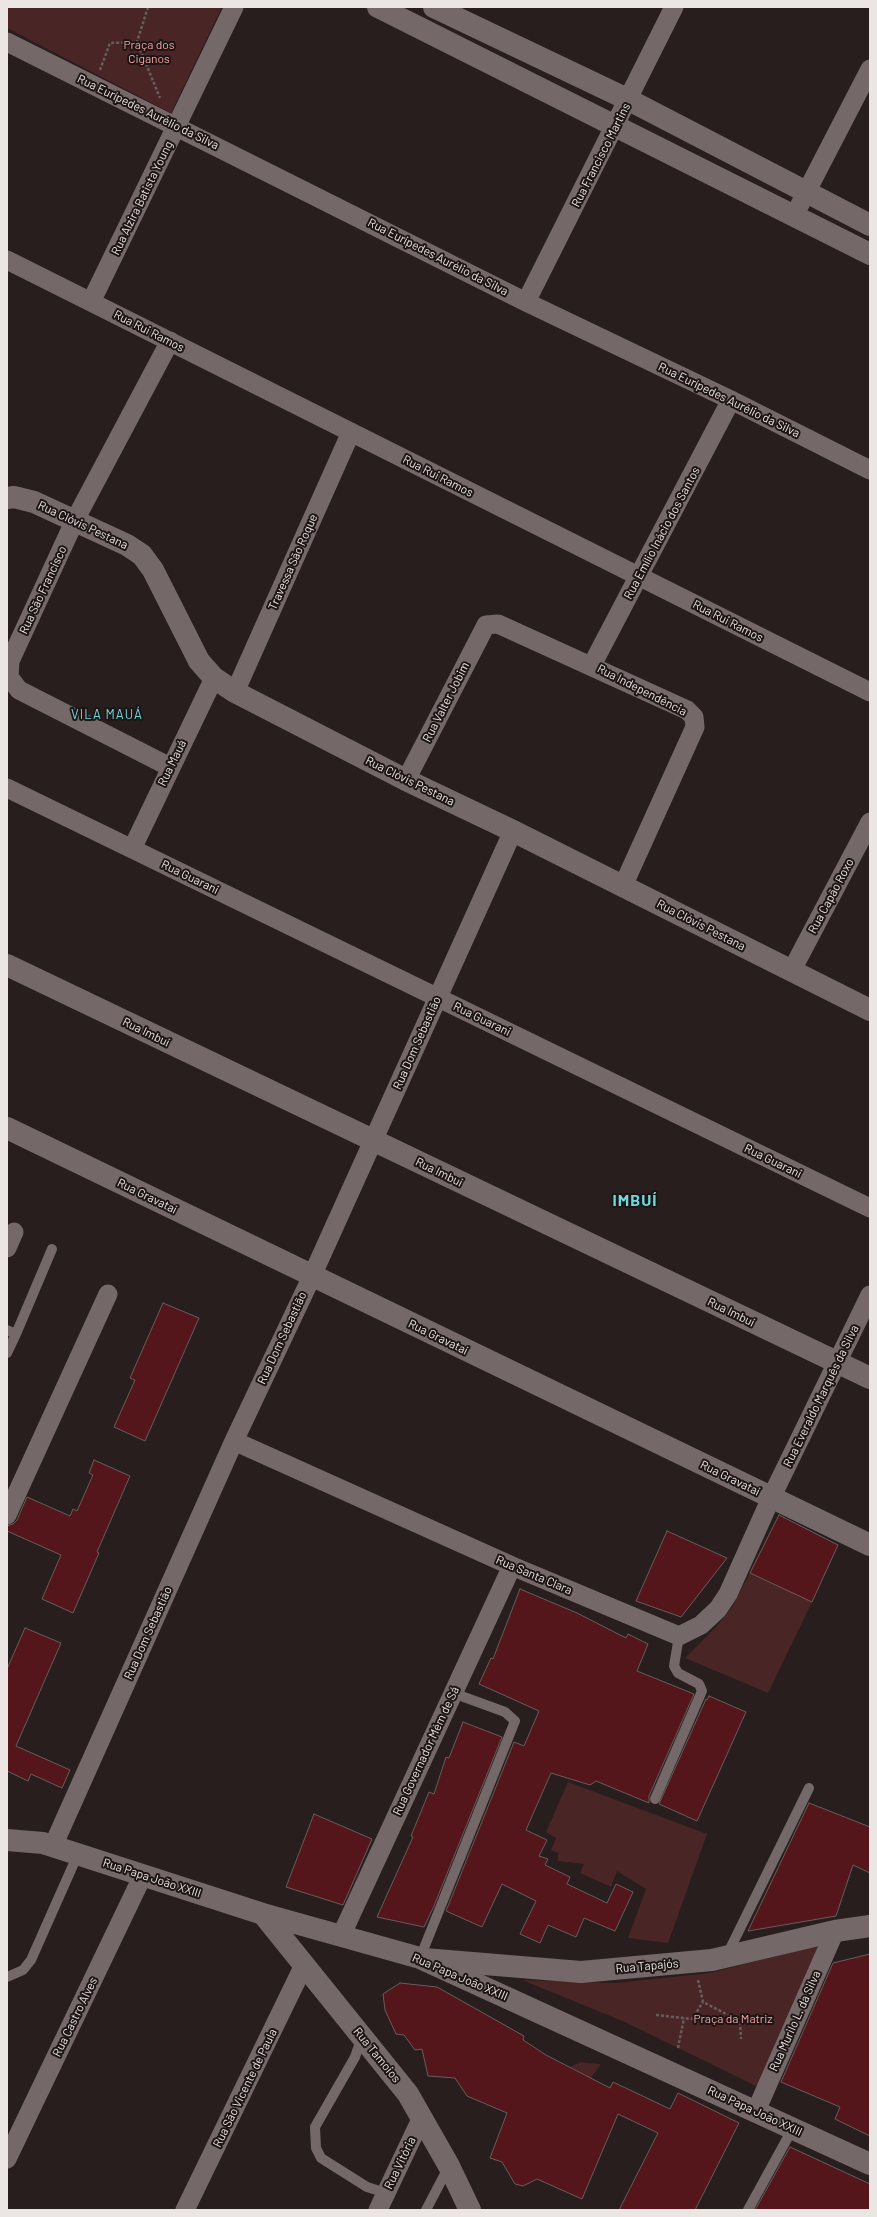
<!DOCTYPE html>
<html>
<head>
<meta charset="utf-8">
<style>
  body { margin:0 }
  #map { position:relative; width:877px; height:2217px; overflow:hidden; background:#271e1d; font-family:Barlow,sans-serif }
  canvas { display:block }
  .frame { position:absolute; inset:0; border:8px solid #ebe5e4; pointer-events:none }
</style>
</head>
<body>
<div id="map">
<canvas width="877" height="2217"></canvas>
<div class="frame"></div>
</div>
<script>
const ctx = document.querySelector('canvas').getContext('2d');
ctx.lineJoin = 'round';
function paint(path, color) {
  ctx.fillStyle = color;
  ctx.fill(path, 'evenodd');
}
function toPath(rows) {
  const path = new Path2D();
  for (const r of rows) {
    path.moveTo(r[0], r[1]);
    for (let i = 2; i < r.length; i += 2) path.lineTo(r[i], r[i + 1]);
  }
  return path;
}
function stroke(path, color, width, dash) {
  ctx.strokeStyle = color;
  ctx.lineWidth = width;
  ctx.lineCap = dash ? 'butt' : 'round';
  ctx.setLineDash(dash || []);
  ctx.stroke(path);
}
function label(font, color, halo, rows, align = 'center') {
  ctx.font = font + ' Barlow,sans-serif';
  ctx.lineWidth = 4;
  ctx.setLineDash([]);
  ctx.textBaseline = 'middle';
  ctx.strokeStyle = halo;
  ctx.fillStyle = color;
  for (const [text, x, y, turn = 0] of rows) {
    ctx.save();
    ctx.translate(x, y);
    ctx.rotate((+turn || 0) * Math.PI / 180);
    ctx.textAlign = isNaN(turn) ? turn : align;
    if (halo) ctx.strokeText(text, 0, 0);
    ctx.fillText(text, 0, 0);
    ctx.restore();
  }
}
const green = toPath([
  [7,7,222,7,171,113,7,28],
  [750,1573,812,1602,768,1693,685,1658,716,1627,732,1607],
  [568,1782,707,1834,668,1943,628,1938,646,1889,617,1871,611,1887,580,1873,584,1864,558,1861,558,1853,551,1850,556,1838,546,1832],
  [819,1945,758,2087,625,2022,522,1980,615,1983,710,1973],
  [581,2062,589,2063,601,2064,591,2078,570,2067]
]);
const building = toPath([
  [163,1303,199,1318,145,1441,114,1427,135,1380,130,1378,163,1303],
  [94,1460,130,1476,97,1552,99,1553,73,1613,42,1599,61,1555,7,1531,7,1526,13,1524,17,1520,27,1497,70,1516,73,1509,77,1511,93,1475,89,1473,94,1460],
  [779,1515,838,1545,812,1602,750,1573,779,1515],
  [667,1531,727,1558,681,1617,636,1601,667,1531],
  [520,1589,577,1613,626,1638,628,1634,648,1644,637,1671,694,1694,649,1796,649,1803,596,1781,590,1785,551,1773,526,1830,547,1840,539,1856,548,1859,545,1865,570,1877,567,1884,607,1903,616,1884,633,1892,615,1931,584,1918,576,1937,548,1925,540,1943,520,1934,536,1901,502,1884,482,1927,446,1911,514,1742,524,1746,539,1711,479,1684,491,1658,493,1659,520,1589],
  [25,1628,61,1643,16,1746,70,1770,62,1788,31,1774,28,1781,7,1771,7,1669,25,1628],
  [709,1696,746,1712,697,1821,659,1804,706,1699,707,1700,709,1696],
  [463,1722,502,1737,434,1906,424,1927,377,1917,413,1837,411,1836,429,1792,434,1794,446,1757,449,1758,463,1722],
  [809,1803,870,1827,870,1873,853,1865,836,1916,748,1931,809,1803],
  [314,1814,372,1839,343,1905,286,1887,314,1814],
  [870,1954,870,2136,835,2119,840,2107,781,2082,833,1963,870,1954],
  [400,1983,437,1987,524,2036,523,2040,546,2055,610,2088,613,2082,670,2109,678,2093,739,2123,695,2210,619,2210,658,2133,618,2114,582,2199,537,2179,523,2186,515,2184,502,2162,490,2158,507,2113,467,2096,455,2078,428,2076,422,2049,415,2050,404,2035,396,2034,385,2010,383,1994,400,1983],
  [790,2147,870,2184,870,2210,755,2210,790,2147]
]);
const path = toPath([
  [148,7,137,42,160,98],
  [100,70,110,43,137,42],
  [698,1980,703,2002,740,2021,741,2039],
  [656,2015,692,2019,703,2002],
  [678,2048,684,2018]
]);
const service = toPath([
  [7,1330,16,1334,7,1353],
  [16,1334,52,1249],
  [655,1799,702,1691,699,1684,678,1673,674,1666,679,1636],
  [727,1955,809,1788],
  [420,1958,515,1721,505,1712,453,1693],
  [7,1977,23,1970,31,1960,78,1854],
  [362,2037,355,2057,315,2127,316,2148,321,2158,367,2187,386,2193],
  [426,2210,448,2168],
  [748,2210,793,2128]
]);
const minor = toPath([
  [7,42,526,302,731,400,870,470],
  [794,216,870,69],
  [7,260,870,692],
  [91,302,234,7],
  [526,302,674,7],
  [170,341,75,520,10,661,9,677,19,690,170,767],
  [592,665,731,400],
  [235,692,351,432],
  [406,780,486,625,498,624,687,710,694,717,695,727,623,886],
  [7,788,870,1208],
  [132,849,214,678],
  [792,970,870,822],
  [7,1248,14,1232],
  [234,1441,512,1566,679,1636,701,1625,718,1609,728,1594,771,1498,870,1295],
  [7,1515,108,1294],
  [53,1846,234,1441,312,1276,513,831],
  [341,1936,512,1566],
  [756,2111,835,1931],
  [7,2159,143,1875],
  [185,2210,304,1965],
  [378,2210,422,2117]
]);
const tertiary = toPath([
  [7,498,14,497,34,502,127,545,142,555,153,570,199,661,214,678,235,692,406,780,513,831,870,1010],
  [7,965,870,1378],
  [7,1128,870,1545],
  [424,1959,581,1972,712,1960,835,1931,870,1926]
]);
const secondary = toPath([
  [378,7,870,254],
  [434,7,629,100,870,225],
  [7,1840,43,1843,263,1914,420,1958,870,2164],
  [263,1914,408,2094,449,2166,470,2210]
]);
const parkNames = [
  ["Praça dos",149,45],
  ["Ciganos",149,59],
  ["Praça da Matriz",733,2019]
];
const streetNames = [
  ["Rua Eurípedes Aurélio da Silva",148,112,26],
  ["Rua Francisco Martins",601,155,-63],
  ["Rua Alzira Batista Young",142,198,-64],
  ["Rua Eurípedes Aurélio da Silva",438,257,27],
  ["Rua Rui Ramos",149,331,27],
  ["Rua Eurípedes Aurélio da Silva",729,400,26],
  ["Rua Rui Ramos",438,476,27],
  ["Rua Clóvis Pestana",83,525,25],
  ["Rua Emílio Inácio dos Santos",662,533,-62],
  ["Travessa São Roque",293,562,-66],
  ["Rua São Francisco",43,590,-65],
  ["Rua Rui Ramos",728,621,27],
  ["Rua Independência",642,690,27],
  ["Rua Valter Jobim",446,702,-63],
  ["Rua Mauá",172,763,-64],
  ["Rua Clóvis Pestana",410,781,26],
  ["Rua Guarani",190,877,26],
  ["Rua Capão Roxo",831,896,-62],
  ["Rua Clóvis Pestana",701,925,27],
  ["Rua Guarani",482,1019,26],
  ["Rua Imbuí",146,1032,26],
  ["Rua Dom Sebastião",417,1043,-66],
  ["Rua Guarani",773,1161,26],
  ["Rua Imbuí",439,1172,26],
  ["Rua Gravataí",147,1196,26],
  ["Rua Imbuí",731,1312,26],
  ["Rua Gravataí",438,1337,26],
  ["Rua Dom Sebastião",282,1338,-65],
  ["Rua Everaldo Marquês da Silva",821,1396,-64],
  ["Rua Gravataí",730,1478,26],
  ["Rua Santa Clara",534,1575,23],
  ["Rua Dom Sebastião",148,1633,-66],
  ["Rua Governador Mém de Sá",426,1751,-65],
  ["Rua Papa João XXIII",152,1878,18],
  ["Rua Tapajós",647,1966,-5],
  ["Rua Papa João XXIII",460,1977,23],
  ["Rua Castro Alves",75,2017,-64],
  ["Rua Murilo L. da Silva",795,2021,-66],
  ["Rua Tamoios",377,2055,51],
  ["Rua São Vicente de Paula",245,2088,-64],
  ["Rua Papa João XXIII",755,2111,25],
  ["Rua Vitória",400,2163,-64]
];
const neighbourhoodNames = [
  ["VILA MAUÁ",107,715]
];
const districtNames = [
  ["IMBUÍ",635,1201]
];
paint(green, '#4a2526');
paint(building, '#54161b');
stroke(building, '#685d5d', 1);
stroke(path, '#665e5d', 2.5, [3, 2]);
stroke(service, '#746968', 10);
stroke(minor, '#746968', 19);
stroke(tertiary, '#746968', 22);
stroke(secondary, '#746968', 22);
label('12px', '#f7a5a4', '#1d1414', parkNames);
label('12px', '#ebe5e4', '#1d1414', streetNames);
ctx.letterSpacing = '1px';
label('13px', '#6edae0', '#1d1414', neighbourhoodNames);
ctx.letterSpacing = '0px';
ctx.letterSpacing = '1px';
label('bold 16px', '#6edae0', '#1d1414', districtNames);
ctx.letterSpacing = '0px';
</script>
</body>
</html>
